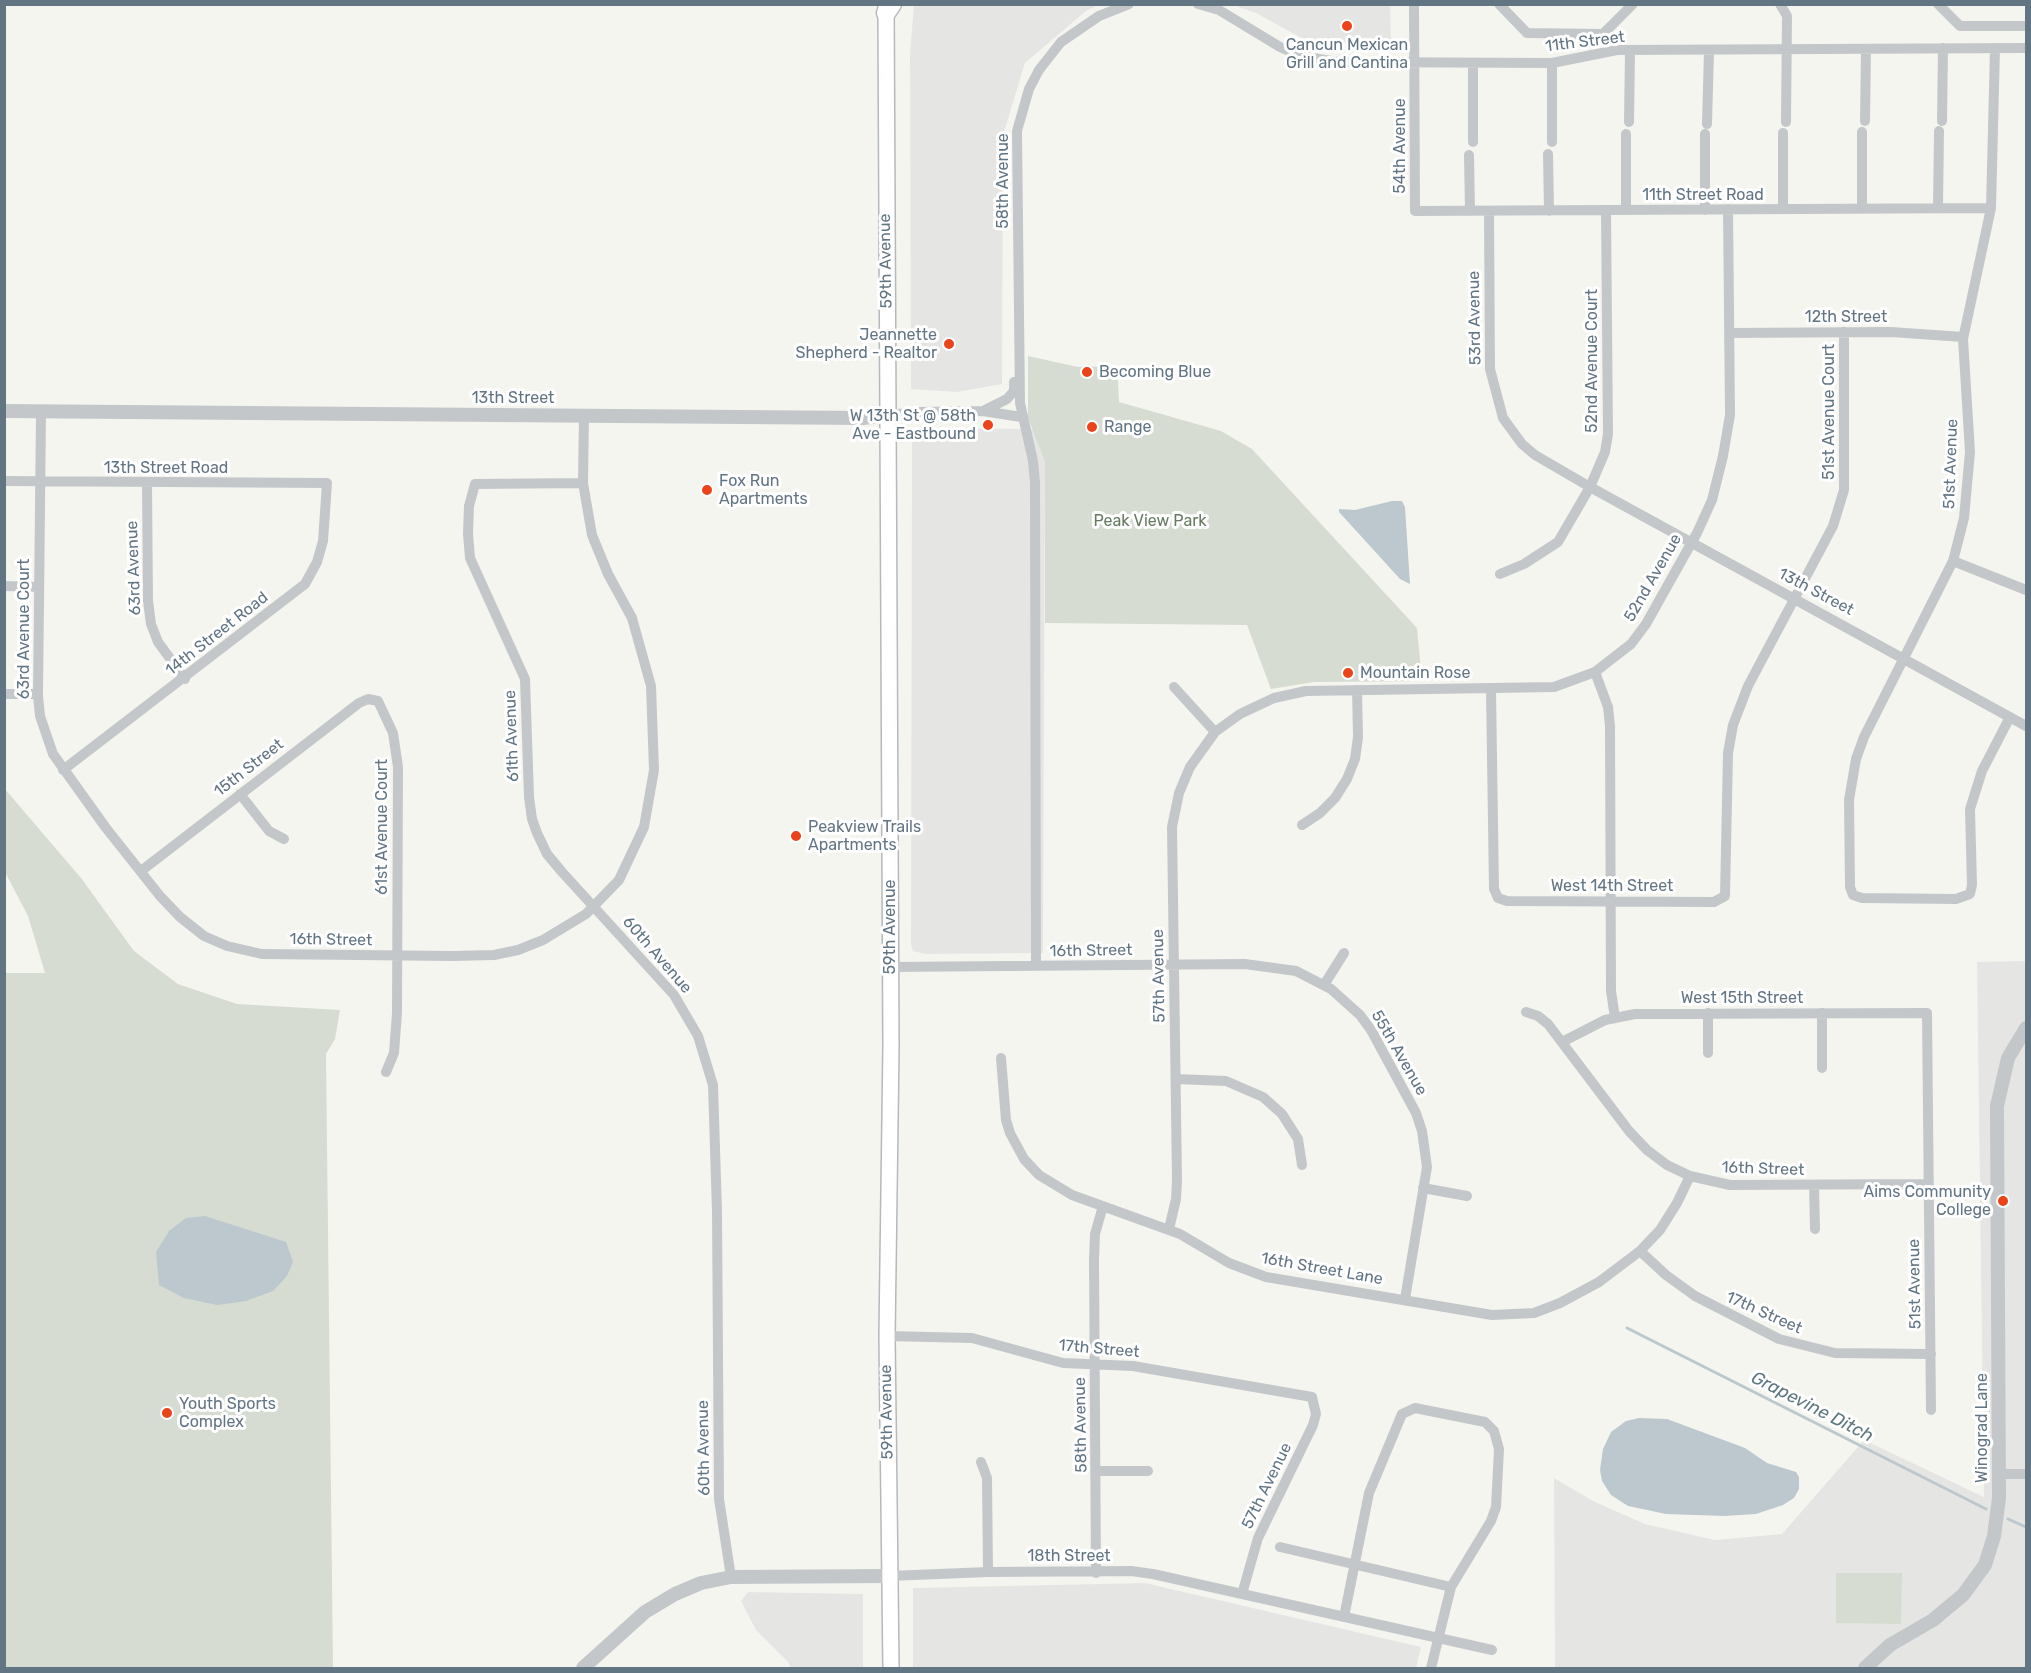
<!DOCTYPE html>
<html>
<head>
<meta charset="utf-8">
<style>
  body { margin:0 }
  #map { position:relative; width:2031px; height:1673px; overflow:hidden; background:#f5f5f0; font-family:Rubik,sans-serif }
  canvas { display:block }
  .frame { position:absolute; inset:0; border:6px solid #627583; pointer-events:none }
</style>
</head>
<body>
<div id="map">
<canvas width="2031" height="1673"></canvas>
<div class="frame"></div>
</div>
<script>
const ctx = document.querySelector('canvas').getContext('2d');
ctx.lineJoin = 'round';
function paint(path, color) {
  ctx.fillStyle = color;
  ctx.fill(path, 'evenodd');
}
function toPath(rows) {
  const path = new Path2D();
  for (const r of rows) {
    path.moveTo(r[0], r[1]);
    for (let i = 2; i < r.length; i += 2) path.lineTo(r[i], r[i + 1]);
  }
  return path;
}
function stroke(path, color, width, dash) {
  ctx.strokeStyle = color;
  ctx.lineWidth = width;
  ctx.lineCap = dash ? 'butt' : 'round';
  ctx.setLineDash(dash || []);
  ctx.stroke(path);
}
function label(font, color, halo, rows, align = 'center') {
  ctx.font = font + ' Rubik,sans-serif';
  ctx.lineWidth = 6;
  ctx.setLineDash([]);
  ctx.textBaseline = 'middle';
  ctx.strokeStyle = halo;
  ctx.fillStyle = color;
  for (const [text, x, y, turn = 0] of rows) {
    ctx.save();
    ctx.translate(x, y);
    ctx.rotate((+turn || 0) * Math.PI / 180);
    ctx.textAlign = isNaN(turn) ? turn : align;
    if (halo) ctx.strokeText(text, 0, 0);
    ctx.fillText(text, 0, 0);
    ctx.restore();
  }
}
const built = toPath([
  [914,4,1098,5,1086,11,1025,63,1003,135,1002,384,957,392,911,389,910,54],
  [1233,5,1390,5,1391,43,1325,51,1256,13],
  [918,428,1033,429,1045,462,1043,953,925,954,913,951,911,944,912,434],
  [2026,961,2026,1668,1555,1668,1554,1478,1593,1501,1645,1524,1715,1540,1782,1534,1864,1440,1984,1497,1977,962],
  [1145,1583,1421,1647,1416,1668,913,1668,913,1588],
  [748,1592,863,1594,863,1668,791,1668,788,1662,756,1630,741,1601]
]);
const green = toPath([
  [1028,356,1078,367,1117,366,1119,402,1221,431,1252,449,1417,628,1422,681,1314,682,1271,689,1247,625,1045,623,1045,462,1028,418],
  [4,788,81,878,134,951,178,984,237,1004,340,1010,335,1039,326,1054,333,1668,5,1668,5,973,45,973,28,916,5,872],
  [1836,1573,1902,1573,1901,1624,1836,1623]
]);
const water = toPath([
  [1392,501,1402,501,1405,507,1410,584,1400,579,1339,512,1339,509,1355,510],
  [205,1216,286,1242,293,1262,287,1276,273,1291,246,1301,217,1305,184,1298,159,1285,156,1252,169,1231,186,1218],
  [1639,1418,1667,1419,1745,1448,1767,1463,1796,1472,1799,1477,1799,1489,1794,1498,1783,1505,1756,1514,1725,1516,1666,1514,1628,1506,1611,1495,1602,1481,1600,1470,1603,1449,1611,1432,1626,1421]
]);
const stream = toPath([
  [1627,1328,1986,1509],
  [2008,1519,2026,1527]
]);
const minor = toPath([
  [1198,4,1219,10,1280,47,1301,56,1337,62,1552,63,1617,50,2026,48],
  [1414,4,1415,211,1991,208],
  [1499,4,1527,33,1603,34,1633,4],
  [1780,4,1787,16,1786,122],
  [1938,4,1960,26,2026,26],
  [1995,48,1991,208,1963,339,1970,452,1964,518,1953,561,1864,737,1856,759,1849,800,1850,887,1853,895,1862,898,1956,899,1970,894,1972,885,1970,809,1982,771,2010,717],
  [1552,63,1552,142],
  [1473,64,1473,142],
  [1865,121,1866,49],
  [1942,121,1943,48],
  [1629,122,1630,50],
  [1707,124,1709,50],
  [1862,132,1862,208],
  [1783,133,1783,209],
  [1705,134,1705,210],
  [1548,154,1549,211],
  [1469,155,1470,211],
  [1938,208,1939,131],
  [1626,210,1626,134],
  [1489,211,1490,369,1503,418,1522,444,1535,455,1590,487,2026,726],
  [1729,333,1891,332,1963,337],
  [985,410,1007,399,1014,391,1014,382],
  [41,412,38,696,40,716,53,754,106,828,160,896,180,917,204,936,227,946,262,954,452,956,494,955,518,950,543,940,586,914,619,880,644,827,654,770,651,686,632,618,608,574,592,535,583,483,584,415],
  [888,415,918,412,983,411,1021,417],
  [4,481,327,483,323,541,317,562,305,584,63,770],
  [147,483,148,601,151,624,158,642,185,679],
  [583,483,475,484,469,506,468,534,470,558,525,679,529,797,532,819,537,833,547,854,562,872,674,995,698,1036,713,1085,717,1212,719,1499,731,1577],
  [1953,561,2026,590],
  [1500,574,1524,564,1558,542,1590,487,1605,452,1608,434,1606,211],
  [4,586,39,587],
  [1595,672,1608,707,1610,726,1611,991,1615,1018],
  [1174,687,1215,732],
  [1491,690,1494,889,1498,898,1507,901,1714,902,1725,896,1728,753,1733,725,1748,686,1833,526,1844,490,1844,332],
  [4,694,38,694],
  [240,794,269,831,284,839],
  [1302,825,1320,813,1335,798,1347,779,1355,759,1358,737,1357,690],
  [141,871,359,703,368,699,378,701,393,733,398,767,397,1013,394,1053,386,1072],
  [1036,966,1035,483,1033,461,1020,403,1017,131,1029,89,1039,70,1061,42,1099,16,1129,4],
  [890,967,1245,964,1296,971,1331,989,1360,1015,1371,1030,1416,1113,1422,1131,1427,1167,1405,1299],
  [1324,985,1344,953],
  [1526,1012,1538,1016,1548,1024,1629,1131,1647,1150,1667,1165,1690,1176,1730,1185,1929,1184],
  [1708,1013,1708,1053],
  [1822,1013,1822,1068],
  [1562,1042,1605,1020,1635,1014,1927,1013,1931,1410],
  [1001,1058,1006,1120,1010,1133,1024,1159,1039,1175,1072,1195,1180,1234,1229,1263,1266,1277,1492,1315,1534,1313,1560,1303,1599,1282,1640,1251,1660,1230,1677,1203,1690,1176],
  [1176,1079,1226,1081,1263,1097,1282,1114,1298,1139,1302,1165],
  [1814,1185,1815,1229],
  [1423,1188,1467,1196],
  [1169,1229,1176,1199,1177,1181,1172,827,1179,793,1190,767,1215,732,1240,714,1274,698,1306,691,1554,687,1595,672,1631,644,1646,624,1697,533,1712,500,1723,456,1730,415,1728,209],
  [1640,1251,1666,1275,1695,1296,1779,1339,1835,1353,1931,1354],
  [887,1336,972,1338,1063,1363,1133,1366,1312,1397,1316,1414,1313,1425,1258,1538,1242,1594],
  [981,1462,987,1478,988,1572],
  [1096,1471,1148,1471],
  [1998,1474,2026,1474],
  [1280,1547,1451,1587],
  [1096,1573,1094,1260,1095,1234,1103,1206],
  [889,1576,988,1572,1131,1571,1153,1574,1492,1650],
  [1344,1617,1369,1493,1402,1414,1415,1408,1485,1422,1494,1431,1499,1449,1496,1507,1491,1521,1451,1587,1431,1668]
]);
const tertiary = toPath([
  [4,411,863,418,888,415],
  [583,1668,645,1612,675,1594,701,1583,731,1577,889,1576],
  [1865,1668,1890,1645,1933,1620,1963,1595,1985,1565,1994,1536,1999,1498,1997,1106,2008,1058,2026,1028]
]);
const secondary = toPath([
  [886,4,891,1047,887,1336,891,1668]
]);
const primary = toPath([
  [886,13,892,4]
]);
const markers = [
  [1347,26,6,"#eb431a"],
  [949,344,6,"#eb431a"],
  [1087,372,6,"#eb431a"],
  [988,425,6,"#eb431a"],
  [1092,427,6,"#eb431a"],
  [707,490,6,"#eb431a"],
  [1348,673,6,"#eb431a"],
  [796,836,6,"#eb431a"],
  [2003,1201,6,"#eb431a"],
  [167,1413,6,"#eb431a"]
];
const streetNames = [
  ["11th Street",1585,42,-7],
  ["54th Avenue",1400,146,-90],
  ["58th Avenue",1003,181,-90],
  ["11th Street Road",1703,195],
  ["59th Avenue",886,261,-91],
  ["12th Street",1846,317],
  ["53rd Avenue",1475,318,-91],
  ["52nd Avenue Court",1592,361,-90],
  ["13th Street",513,398],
  ["51st Avenue Court",1829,412,-90],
  ["51st Avenue",1951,464,-88],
  ["13th Street Road",166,468],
  ["63rd Avenue",134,568,-92],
  ["52nd Avenue",1653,578,-60],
  ["13th Street",1816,592,28],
  ["63rd Avenue Court",24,629,-90],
  ["14th Street Road",217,634,-38],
  ["61th Avenue",512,736,-92],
  ["15th Street",249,768,-38],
  ["61st Avenue Court",382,827,-90],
  ["West 14th Street",1612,886],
  ["59th Avenue",890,927,-90],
  ["16th Street",331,940,1],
  ["16th Street",1091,951,-1],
  ["60th Avenue",657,955,49],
  ["57th Avenue",1159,976,-91],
  ["West 15th Street",1742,998],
  ["55th Avenue",1399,1053,60],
  ["16th Street",1763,1169,2],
  ["16th Street Lane",1322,1269,10],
  ["51st Avenue",1915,1284,-91],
  ["17th Street",1764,1313,24],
  ["17th Street",1099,1349,5],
  ["59th Avenue",887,1412,-91],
  ["58th Avenue",1081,1425,-91],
  ["Winograd Lane",1982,1428,-90],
  ["60th Avenue",704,1448,-91],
  ["57th Avenue",1267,1486,-64],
  ["18th Street",1069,1556]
];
const poiNames = [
  ["Cancun Mexican",1347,45,"center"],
  ["Grill and Cantina",1347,63,"center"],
  ["Jeannette",937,335,"right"],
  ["Shepherd - Realtor",937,353,"right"],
  ["Becoming Blue",1099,372],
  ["W 13th St @ 58th",976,416,"right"],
  ["Ave - Eastbound",976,434,"right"],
  ["Range",1104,427],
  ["Fox Run",719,481],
  ["Apartments",719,499],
  ["Mountain Rose",1360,673],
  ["Peakview Trails",808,827],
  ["Apartments",808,845],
  ["Aims Community",1991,1192,"right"],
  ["College",1991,1210,"right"],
  ["Youth Sports",179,1404],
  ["Complex",179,1422]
];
const parkNames = [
  ["Peak View Park",1150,521]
];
const waterNames = [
  ["Grapevine Ditch",1812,1407,27]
];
paint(built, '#e5e6e4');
paint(green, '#d6dcd1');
paint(water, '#bcc8cd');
stroke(stream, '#bcc8cd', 3);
stroke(secondary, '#b3b9bd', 18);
stroke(primary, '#b6babe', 21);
stroke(minor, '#c4c7ca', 10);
stroke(tertiary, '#c4c7ca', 14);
stroke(secondary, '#fff', 15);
stroke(primary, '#fff', 18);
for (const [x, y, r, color] of markers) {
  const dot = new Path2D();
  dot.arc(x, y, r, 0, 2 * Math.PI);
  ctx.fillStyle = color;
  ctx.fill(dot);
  stroke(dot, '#fff', 2);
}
label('16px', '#627583', '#fff', streetNames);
label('16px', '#627583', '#fff', poiNames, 'left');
label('16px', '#677a61', '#fff', parkNames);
label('italic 18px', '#5e7880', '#fff', waterNames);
</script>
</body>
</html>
